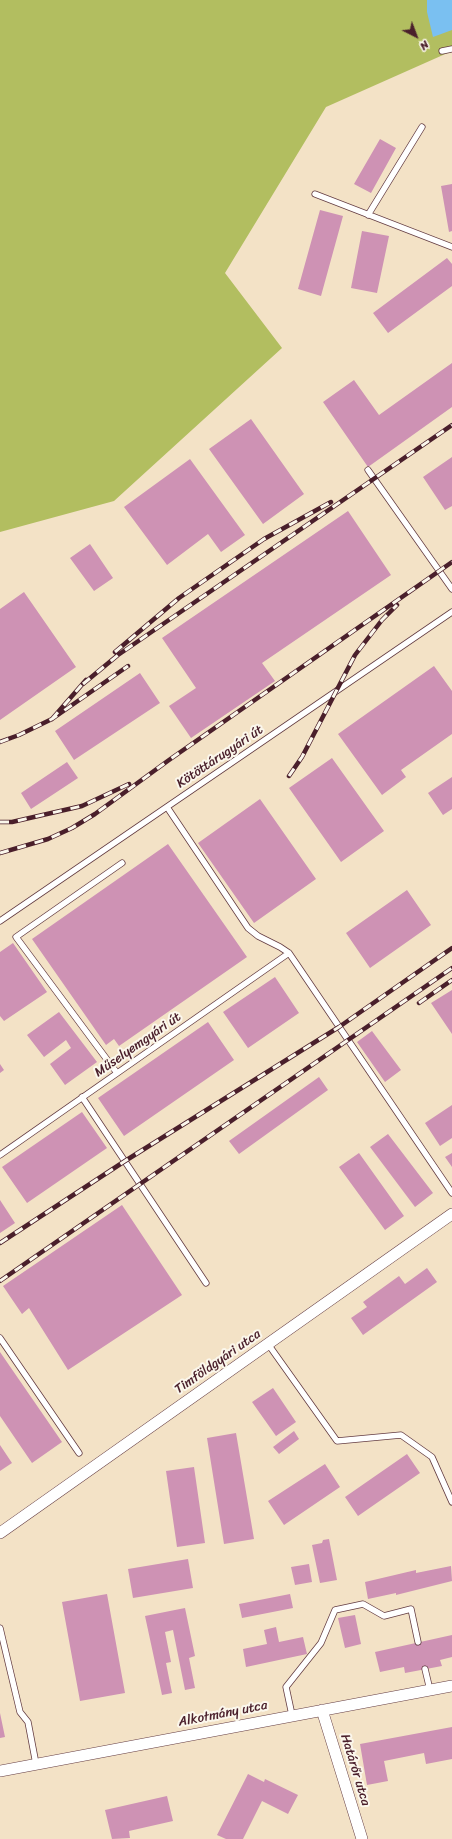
<!DOCTYPE html>
<html>
<head>
<meta charset="utf-8">
<style>
  body { margin:0 }
  #map { position:relative; width:452px; height:1839px; overflow:hidden; background:#f3e2c6; font-family:Sriracha,sans-serif }
  canvas { display:block }
  .north { position:absolute; left:396px; top:16px; width:40px; height:40px; -webkit-text-stroke:3px #fbf7ec; paint-order:stroke; rotate:138deg; font-size:11px; font-weight:700; line-height:16px; text-align:center; color:#4a1f2b }
  .north::after { content:''; display:block; margin:auto; width:14px; height:18px; background:#4a1f2b; clip-path:polygon(50% 0,100% 100%,50% 72%,0 100%) }
</style>
</head>
<body>
<div id="map">
<canvas width="452" height="1839"></canvas>
<div class="north">N</div>
</div>
<script>
const ctx = document.querySelector('canvas').getContext('2d');
ctx.lineJoin = 'round';
function paint(path, color) {
  ctx.fillStyle = color;
  ctx.fill(path, 'evenodd');
}
function toPath(rows) {
  const path = new Path2D();
  for (const r of rows) {
    path.moveTo(r[0], r[1]);
    for (let i = 2; i < r.length; i += 2) path.lineTo(r[i], r[i + 1]);
  }
  return path;
}
function stroke(path, color, width, dash) {
  ctx.strokeStyle = color;
  ctx.lineWidth = width;
  ctx.lineCap = dash ? 'butt' : 'round';
  ctx.setLineDash(dash || []);
  ctx.stroke(path);
}
function label(font, color, halo, rows, align = 'center') {
  ctx.font = font + ' Sriracha,sans-serif';
  ctx.lineWidth = 4;
  ctx.setLineDash([]);
  ctx.textBaseline = 'middle';
  ctx.strokeStyle = halo;
  ctx.fillStyle = color;
  for (const [text, x, y, turn = 0] of rows) {
    ctx.save();
    ctx.translate(x, y);
    ctx.rotate((+turn || 0) * Math.PI / 180);
    ctx.textAlign = isNaN(turn) ? turn : align;
    if (halo) ctx.strokeText(text, 0, 0);
    ctx.fillText(text, 0, 0);
    ctx.restore();
  }
}
const green = toPath([
  [0,0,452,0,452,51,326,107,225,273,282,348,114,501,0,532]
]);
const water = toPath([
  [427,0,452,0,452,30,433,37,427,12]
]);
const building = toPath([
  [380,139,396,148,371,193,354,184],
  [452,184,452,231,449,232,441,186],
  [320,210,343,216,321,296,298,289],
  [362,231,389,236,377,293,351,288],
  [447,258,452,264,452,286,388,333,373,313],
  [452,363,452,407,368,467,323,402,354,380,379,415],
  [251,419,304,494,263,524,209,449],
  [452,457,452,506,445,510,423,477],
  [190,459,245,535,221,552,208,534,167,565,124,507],
  [348,511,391,575,262,663,275,681,191,738,169,706,196,688,162,638],
  [90,544,113,578,94,591,70,558],
  [24,592,76,667,0,720,0,609],
  [434,666,452,691,452,734,401,770,406,777,382,795,338,734],
  [140,673,160,703,74,760,55,731],
  [332,758,384,831,341,862,289,788],
  [67,762,78,778,31,809,21,793],
  [452,777,452,809,443,815,428,793],
  [260,799,316,879,254,923,198,843],
  [168,844,247,957,119,1046,114,1039,106,1045,32,939],
  [407,890,431,925,370,968,346,933],
  [13,943,47,992,4,1021,0,1016,0,952],
  [275,977,299,1013,248,1048,223,1012],
  [452,990,452,1034,431,1003],
  [59,1012,97,1062,65,1085,50,1064,71,1048,66,1040,44,1057,27,1035],
  [208,1022,234,1060,124,1136,98,1098],
  [372,1031,401,1070,385,1082,357,1042],
  [0,1064,4,1070,0,1073],
  [319,1077,328,1090,239,1154,229,1141],
  [452,1105,452,1138,440,1146,425,1123],
  [82,1112,107,1148,27,1203,2,1167],
  [388,1134,433,1193,415,1207,370,1147],
  [359,1153,404,1216,385,1230,339,1167],
  [452,1153,452,1167,445,1157],
  [0,1200,15,1223,0,1233],
  [122,1205,182,1295,68,1370,29,1308,22,1314,3,1286],
  [427,1268,437,1282,363,1335,351,1318,367,1307,363,1302,399,1276,405,1284],
  [0,1352,62,1442,32,1463,0,1416],
  [273,1388,296,1422,276,1436,252,1402],
  [294,1431,299,1439,279,1454,273,1447],
  [236,1433,254,1539,224,1544,207,1438],
  [0,1445,12,1463,0,1471],
  [407,1454,420,1473,358,1516,345,1497],
  [325,1464,340,1487,284,1525,268,1501],
  [194,1467,205,1543,177,1547,166,1471],
  [329,1539,337,1580,320,1583,312,1545,322,1543,323,1540],
  [188,1559,193,1588,133,1598,128,1569],
  [309,1564,312,1582,295,1585,291,1567],
  [451,1566,452,1581,396,1595,396,1593,368,1599,365,1582,416,1570,416,1573],
  [107,1594,125,1693,80,1701,62,1602],
  [290,1594,293,1608,242,1618,239,1604],
  [185,1608,195,1656,189,1658,195,1688,185,1690,173,1630,165,1632,171,1662,166,1663,172,1693,162,1695,145,1616],
  [355,1615,361,1644,345,1648,338,1618],
  [276,1627,279,1642,303,1637,307,1654,246,1667,243,1649,267,1644,264,1630],
  [452,1635,452,1657,440,1660,442,1666,405,1673,404,1667,380,1672,375,1652],
  [0,1713,5,1737,0,1738],
  [452,1727,452,1759,426,1764,424,1753,384,1761,388,1781,367,1785,360,1744],
  [248,1774,264,1782,265,1779,298,1795,288,1814,262,1801,243,1839,226,1839,217,1835],
  [167,1796,173,1821,129,1831,130,1838,112,1839,105,1810]
]);
const service = toPath([
  [442,51,452,49],
  [315,194,452,247],
  [368,215,422,127],
  [368,470,452,589],
  [167,807,248,928,258,936,280,947,289,953,452,1193],
  [0,921,452,612],
  [117,1073,16,937,122,863],
  [82,1097,206,1283],
  [0,1155,289,953],
  [0,1338,79,1453],
  [268,1344,337,1441,401,1435,432,1457,452,1502],
  [0,1628,20,1712,28,1722,36,1764],
  [425,1669,430,1690],
  [292,1715,286,1687,321,1643,335,1610,363,1604,384,1616,411,1609,418,1642]
]);
const minor = toPath([
  [0,1533,452,1214],
  [322,1710,362,1839],
  [0,1771,452,1686]
]);
const rail = toPath([
  [115,652,179,598,264,539,331,502],
  [83,684,118,655,452,425],
  [52,719,86,680],
  [0,742,19,735,52,719,128,666],
  [289,776,302,757,355,655,382,620,397,605],
  [0,822,12,822,82,806,129,784],
  [0,853,48,839,72,828,95,814,169,760,452,562],
  [419,1003,452,980],
  [0,1243,125,1161,339,1027,452,948],
  [0,1281,452,968]
]);
const streetNames = [
  ["Kötöttárugyári út",220,757,-34],
  ["Műselyemgyári út",138,1045,-35],
  ["Timföldgyári utca",218,1362,-35],
  ["Alkotmány utca",223,1714,-11],
  ["Határőr utca",355,1770,73]
];
paint(green, '#b2be60');
paint(water, '#7ac0f1');
paint(building, '#ce92b4');
stroke(service, '#633c42', 7);
stroke(minor, '#633c42', 12);
stroke(service, '#fff', 5.5);
stroke(minor, '#fff', 11);
stroke(rail, '#4a1f2b', 4.5);
stroke(rail, '#fbf7ec', 3, [9]);
label('13px', '#4a1f2b', '#fbf7ec', streetNames);
</script>
</body>
</html>
